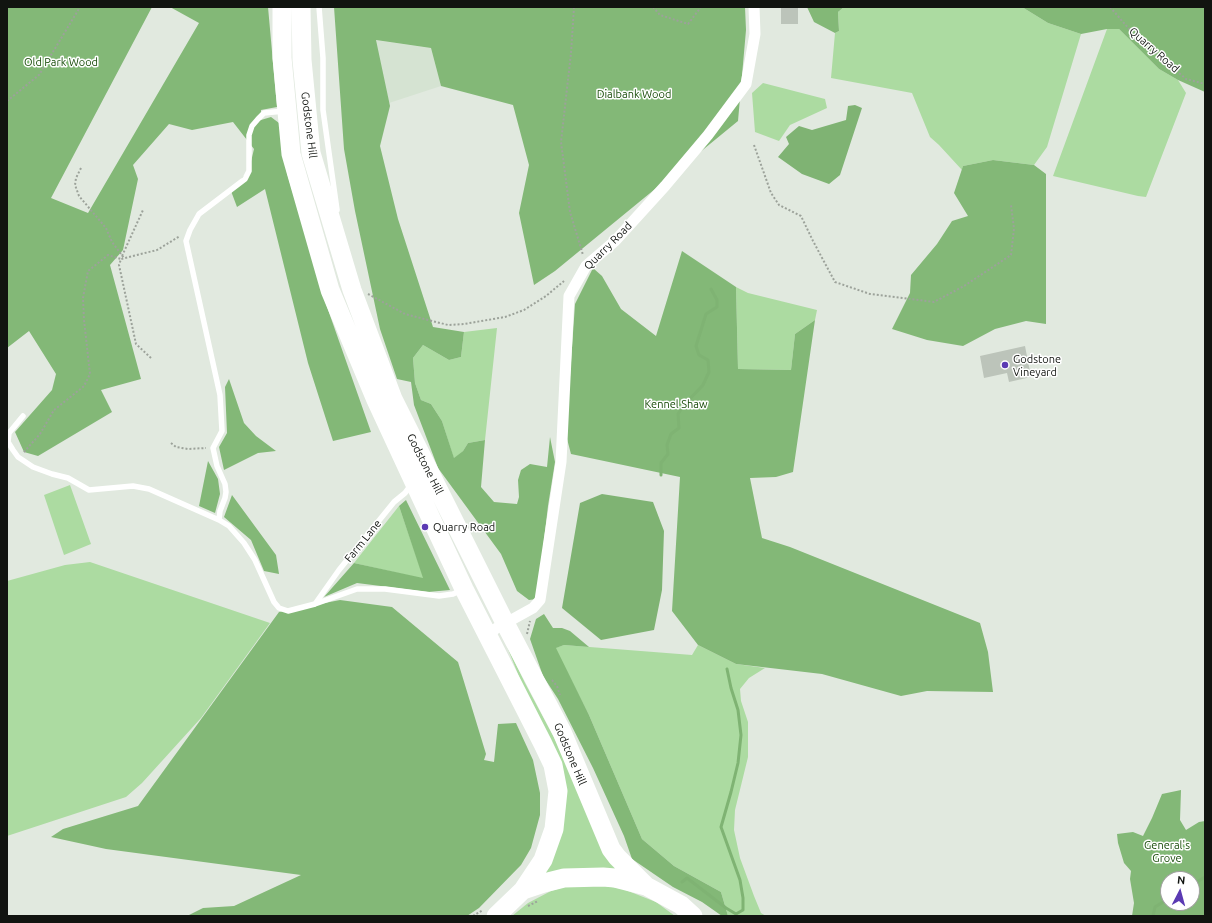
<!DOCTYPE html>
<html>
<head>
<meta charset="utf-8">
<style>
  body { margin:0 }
  #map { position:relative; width:1212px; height:923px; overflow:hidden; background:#e1e9df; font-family:Ubuntu,sans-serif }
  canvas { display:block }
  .frame { position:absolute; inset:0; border:8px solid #111410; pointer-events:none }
  .north { position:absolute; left:1160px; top:871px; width:40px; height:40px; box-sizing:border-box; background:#fff; border:1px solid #a0a19f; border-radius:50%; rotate:6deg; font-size:11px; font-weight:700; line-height:16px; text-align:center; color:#111410 }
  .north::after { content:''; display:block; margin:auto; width:14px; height:18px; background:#5b3ab3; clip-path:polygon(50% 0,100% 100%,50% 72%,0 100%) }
</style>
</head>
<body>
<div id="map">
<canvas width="1212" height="923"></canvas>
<div class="frame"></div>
<div class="north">N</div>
</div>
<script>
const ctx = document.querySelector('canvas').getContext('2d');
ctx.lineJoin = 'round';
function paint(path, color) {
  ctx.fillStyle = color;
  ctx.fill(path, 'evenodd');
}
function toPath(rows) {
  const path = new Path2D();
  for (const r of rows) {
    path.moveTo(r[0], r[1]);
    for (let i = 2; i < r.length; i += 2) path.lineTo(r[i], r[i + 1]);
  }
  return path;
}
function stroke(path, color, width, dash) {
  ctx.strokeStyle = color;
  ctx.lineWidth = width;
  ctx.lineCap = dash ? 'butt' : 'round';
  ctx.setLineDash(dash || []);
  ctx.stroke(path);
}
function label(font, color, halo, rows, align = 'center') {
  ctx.font = font + ' Ubuntu,sans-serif';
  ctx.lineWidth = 3;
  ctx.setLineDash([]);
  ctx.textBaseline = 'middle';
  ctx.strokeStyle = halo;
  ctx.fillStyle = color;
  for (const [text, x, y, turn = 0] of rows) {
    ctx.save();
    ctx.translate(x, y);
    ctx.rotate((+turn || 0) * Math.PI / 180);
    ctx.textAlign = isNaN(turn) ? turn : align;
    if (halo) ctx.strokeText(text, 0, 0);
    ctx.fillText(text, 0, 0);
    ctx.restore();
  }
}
const built = toPath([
  [375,40,431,48,441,86,389,103]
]);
const green = toPath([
  [844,7,1022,7,1048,23,1081,34,1047,147,1034,165,993,160,963,166,962,170,939,145,930,137,912,93,831,78,835,33,839,31,838,12],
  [1107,29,1119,29,1159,69,1178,80,1186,93,1146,197,1138,196,1053,176],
  [763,83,825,99,827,108,790,125,779,141,755,132,752,93],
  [736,287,748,293,817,310,815,320,795,334,791,370,738,369],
  [497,328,485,440,468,443,463,451,454,459,442,421,431,404,421,400,415,383,413,358,423,345,449,360,461,357,464,332],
  [70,485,91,544,64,555,44,495],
  [399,506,424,579,354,563],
  [90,562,270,623,201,718,142,783,126,797,7,836,7,581,65,565],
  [506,644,525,683,628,877,541,879,563,814,525,692],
  [564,645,692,655,698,645,736,664,765,668,749,678,740,689,741,701,748,722,748,757,735,810,734,830,740,858,754,896,761,913,766,916,728,916,721,892,674,866,642,839,589,715,555,648],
  [571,885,599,885,623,889,656,902,675,916,512,916,528,903,551,891]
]);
const forest = toPath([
  [7,7,152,7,51,198,88,213,199,23,170,7,268,7,277,107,261,110,261,120,271,117,283,126,287,173,326,304,371,432,333,441,308,363,265,189,237,207,231,191,249,170,254,149,233,122,192,130,169,124,133,165,138,179,123,250,110,265,141,379,101,390,112,412,38,456,24,452,15,432,52,390,56,374,29,331,7,348],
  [334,7,745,7,746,30,738,121,555,271,534,285,519,213,529,165,513,105,441,86,431,48,376,40,390,106,380,146,398,219,433,327,464,332,461,357,449,360,423,345,413,358,415,383,421,400,431,404,442,421,454,458,463,451,468,443,485,440,481,487,494,502,517,504,519,497,518,480,521,470,530,464,547,467,550,437,555,462,548,506,537,599,529,600,517,591,501,554,438,468,414,405,411,382,397,379,380,329,355,211,344,149],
  [807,7,844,7,838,12,839,31,835,33,814,22],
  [1022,7,1205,7,1205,92,1178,80,1159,69,1119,29,1107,29,1081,34,1048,23],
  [993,160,1034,165,1046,174,1046,324,1026,321,995,329,963,346,927,340,892,329,910,293,911,275,937,244,952,221,968,216,954,193,963,166],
  [682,251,736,287,738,369,791,370,795,334,815,320,793,472,776,477,750,478,762,538,790,547,980,623,988,652,993,692,927,691,901,696,822,674,736,664,698,645,672,611,680,477,571,454,566,435,575,304,593,268,602,276,621,309,656,336],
  [229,379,244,423,256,436,276,451,258,453,224,470,219,447,227,433,225,387],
  [208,461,218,479,220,494,215,513,199,506],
  [232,495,276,555,279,574,264,571,251,540,224,517],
  [406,500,450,590,428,592,357,583,324,597,354,563,423,578,399,506],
  [340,600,392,607,458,662,486,754,484,760,494,762,498,724,516,723,533,760,540,793,540,815,531,848,521,865,479,908,467,916,187,916,203,908,234,906,301,875,106,849,51,837,63,829,138,806,279,612],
  [544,614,553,628,562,628,570,631,589,647,564,645,556,648,589,715,642,839,674,866,721,892,728,916,722,916,702,902,673,887,632,859,624,836,593,768,558,699,543,676,530,639,536,619],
  [1181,790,1180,820,1186,830,1199,822,1205,821,1205,916,1132,916,1134,903,1130,879,1131,871,1124,863,1118,843,1117,834,1133,832,1143,836,1152,818,1162,794],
  [1168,879,1192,879,1192,903,1168,903]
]);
const water = toPath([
  [855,105,862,108,840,175,829,184,802,174,778,157,789,144,786,137,799,126,812,130,846,120,848,106],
  [602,494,653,502,664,531,662,590,654,630,601,640,562,608,580,503]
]);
const stream = toPath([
  [661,475,661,463,668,454,667,445,671,434,679,428,678,414,684,405,703,385,709,372,708,360,699,355,696,346,706,314,717,307,717,300,711,289],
  [682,882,687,878,726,908,736,914,743,910,743,898,740,880,721,827,731,792,738,763,741,735,738,710,731,688,727,669],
  [1192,885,1205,877],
  [1153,916,1155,907,1168,899]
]);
const building = toPath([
  [781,7,798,7,798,24,781,24],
  [1025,346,1031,377,1009,382,1007,373,984,378,980,356]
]);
const path = toPath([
  [574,7,571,53,561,142,570,212,583,255],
  [653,7,660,15,688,24,701,7],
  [1110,7,1131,31,1186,79,1205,84],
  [7,101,39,75,80,7],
  [754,145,771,193,779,205,801,216,813,241,835,282,870,294,934,302,964,286,1011,255,1014,229,1011,205],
  [81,168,76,178,75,185,79,196,106,228,112,242,124,258],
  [122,256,143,210],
  [368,294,405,314,448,325,464,324,505,317,524,310,546,296,564,281],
  [151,358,136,344,119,265,121,259,157,250,180,236],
  [171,443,176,447,188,449,206,448],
  [24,452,40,434,54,410,84,386,90,374,84,320,83,298,88,271,108,255,121,259],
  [527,634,530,621],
  [552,680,557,686,560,695],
  [528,906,538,901],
  [473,916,483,910]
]);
const service = toPath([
  [319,7,323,58,323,110,337,210],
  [284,111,264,113,258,119,252,126,249,135,249,171,245,179,199,214,190,230,186,241,220,395,222,431,213,448,217,466,225,484,226,492,225,498,220,511,219,520,229,526,244,543,255,560,274,602,279,608,288,611,315,604,357,589,385,589,439,596,453,594,462,590],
  [23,416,9,433,8,442,13,450,18,457,33,467,52,474,68,478,89,490,133,486,149,489,219,520],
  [315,604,339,570,394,502,405,493,411,485]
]);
const minor = toPath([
  [488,636,495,629,533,608,540,600,561,462,569,296,586,266,615,241,665,186,708,135,746,84,755,34,754,7]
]);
const trunk = toPath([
  [282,7,282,58,291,154,330,290,376,400,414,482,464,589,543,744,553,765,558,791,554,829,543,860,523,890],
  [301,7,302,60,311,153,352,290,393,399,505,623,562,732,611,849,617,857,646,886],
  [496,916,523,890,544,883,564,878,603,877,615,878,646,886,681,905,693,916]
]);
const markers = [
  [1005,365,4,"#5b3ab3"],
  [425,527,4,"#5b3ab3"]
];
const streetNames = [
  ["Quarry Road",1154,50,41],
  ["Godstone Hill",309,125,83],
  ["Quarry Road",608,246,-45],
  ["Godstone Hill",425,464,63],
  ["Farm Lane",363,541,-51],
  ["Godstone Hill",570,754,67]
];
const parkNames = [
  ["Old Park Wood",61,62],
  ["Dialbank Wood",634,94],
  ["Kennel Shaw",676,404],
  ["General's",1167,845],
  ["Grove",1167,858]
];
const poiNames = [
  ["Godstone",1013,359],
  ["Vineyard",1013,372],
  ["Quarry Road",433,527]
];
paint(built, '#d5e3d2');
paint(green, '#acdba1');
paint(forest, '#83b877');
paint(water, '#7fb373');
stroke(stream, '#7fb373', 3);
paint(building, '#bcc4ba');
stroke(path, '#9ca29a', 2, [2, 2]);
stroke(service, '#fff', 5.5);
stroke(minor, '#fff', 11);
stroke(trunk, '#fff', 19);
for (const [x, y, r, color] of markers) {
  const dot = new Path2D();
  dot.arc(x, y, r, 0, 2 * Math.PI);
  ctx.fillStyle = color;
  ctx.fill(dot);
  stroke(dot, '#fff', 1.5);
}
label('11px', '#111410', '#fff', streetNames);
label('11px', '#174b08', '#fff', parkNames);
label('11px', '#111410', '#fff', poiNames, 'left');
</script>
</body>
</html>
